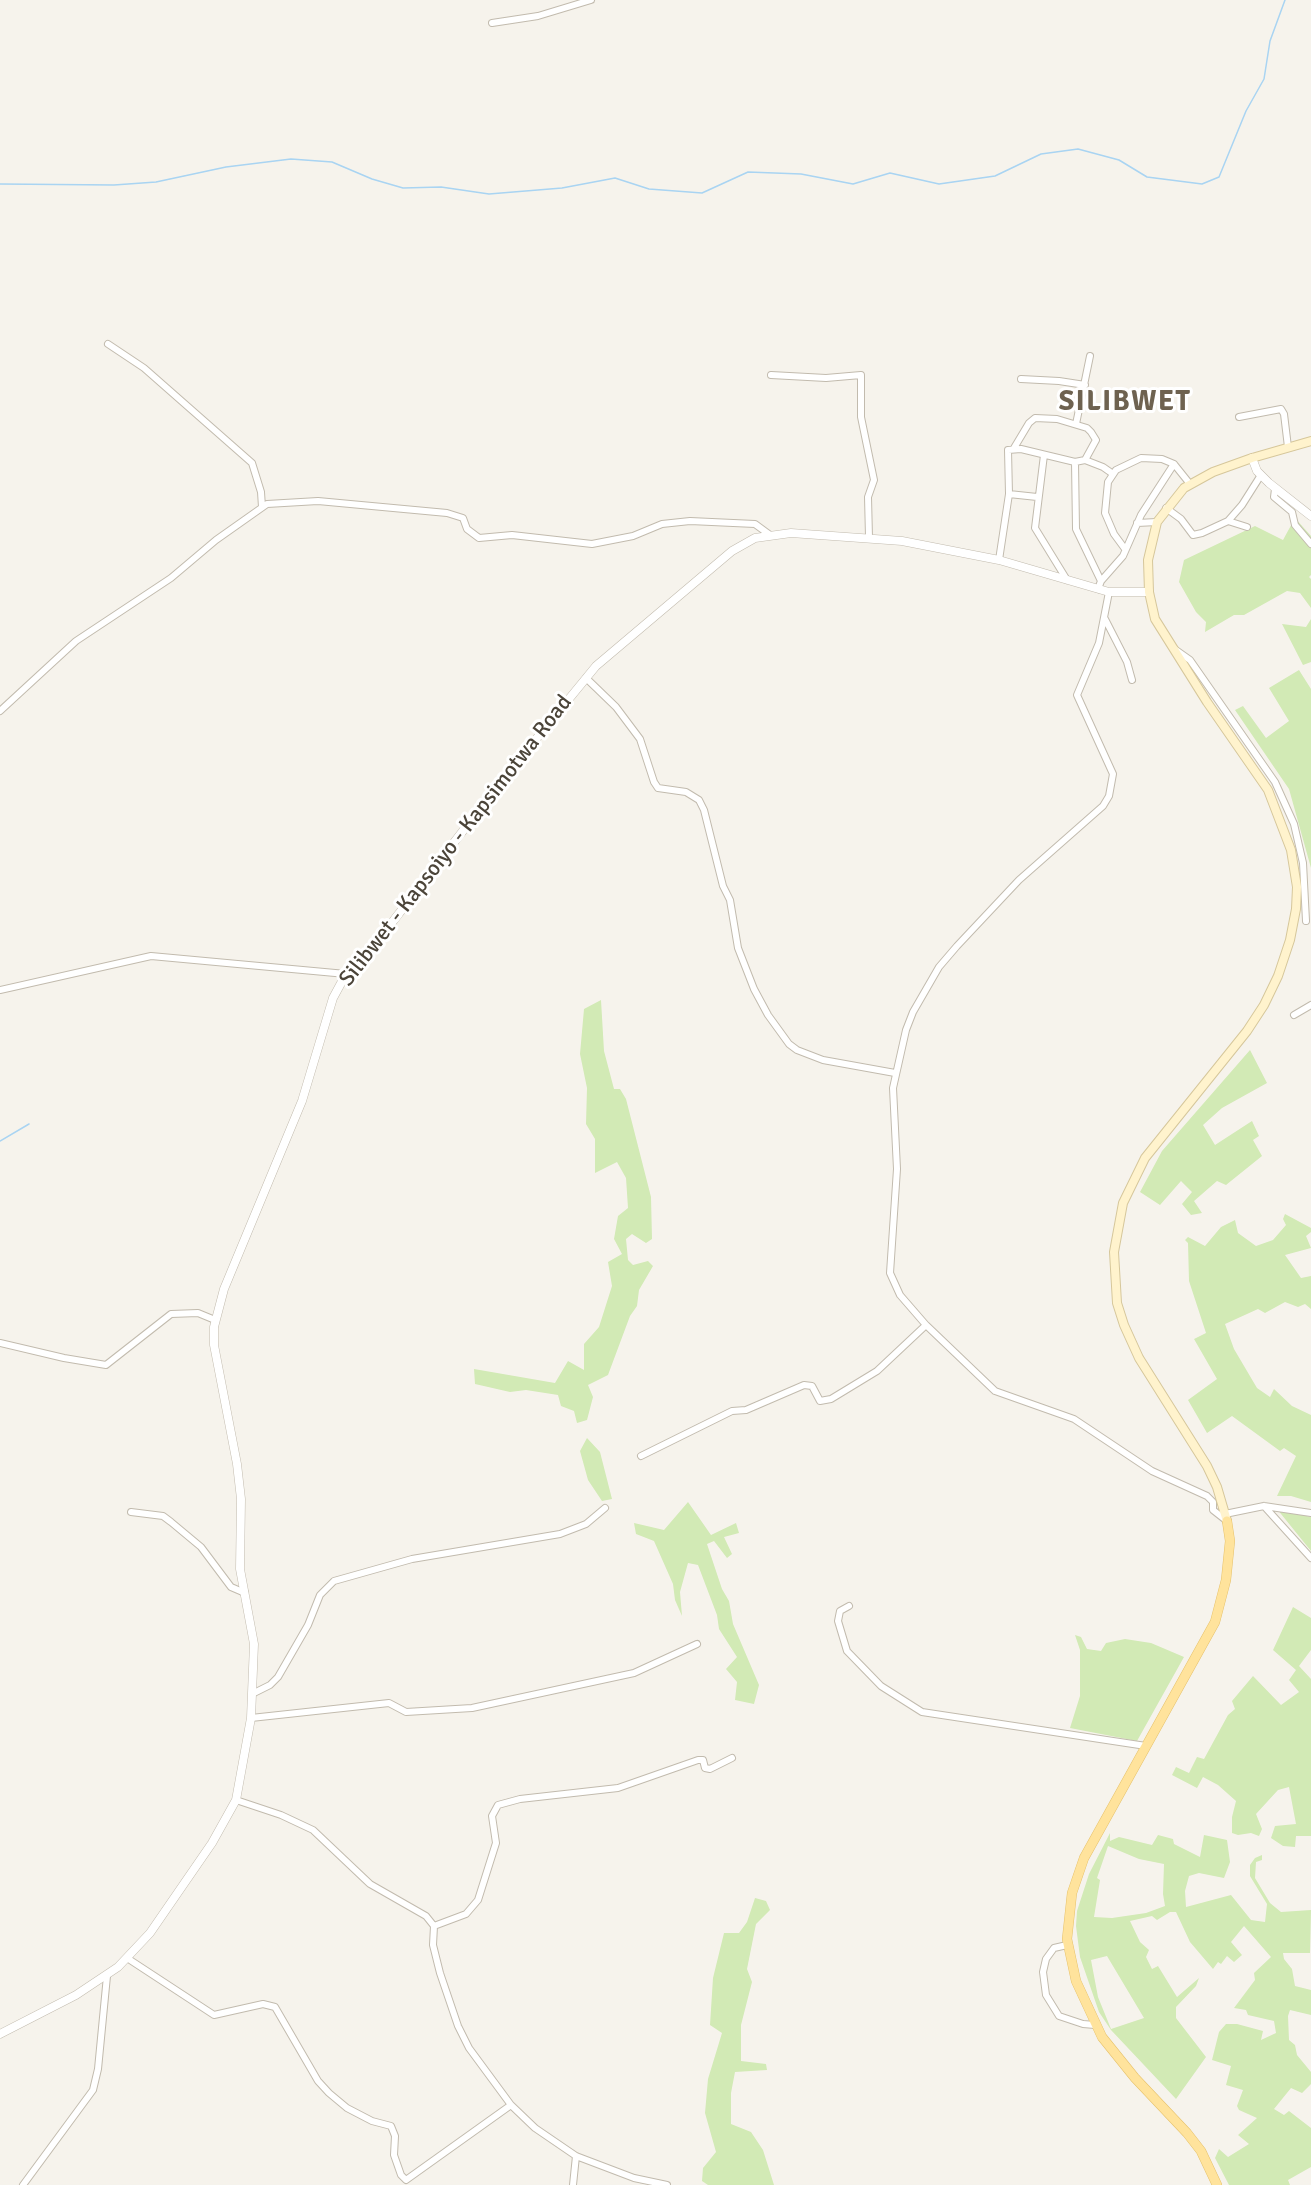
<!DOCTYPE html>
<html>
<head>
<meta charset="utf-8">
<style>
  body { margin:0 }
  canvas { display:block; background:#f6f3ec }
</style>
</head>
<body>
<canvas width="1311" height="2185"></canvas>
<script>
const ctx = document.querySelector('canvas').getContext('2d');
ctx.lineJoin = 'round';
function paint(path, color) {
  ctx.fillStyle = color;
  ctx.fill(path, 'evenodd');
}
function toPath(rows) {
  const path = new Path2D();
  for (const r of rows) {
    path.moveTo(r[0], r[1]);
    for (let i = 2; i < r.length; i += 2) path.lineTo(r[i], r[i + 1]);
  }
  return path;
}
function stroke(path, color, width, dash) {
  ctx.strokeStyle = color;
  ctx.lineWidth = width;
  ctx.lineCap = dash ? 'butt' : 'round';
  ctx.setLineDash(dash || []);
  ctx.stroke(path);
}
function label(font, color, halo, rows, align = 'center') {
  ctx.font = font + ' Signika,sans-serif';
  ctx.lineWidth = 6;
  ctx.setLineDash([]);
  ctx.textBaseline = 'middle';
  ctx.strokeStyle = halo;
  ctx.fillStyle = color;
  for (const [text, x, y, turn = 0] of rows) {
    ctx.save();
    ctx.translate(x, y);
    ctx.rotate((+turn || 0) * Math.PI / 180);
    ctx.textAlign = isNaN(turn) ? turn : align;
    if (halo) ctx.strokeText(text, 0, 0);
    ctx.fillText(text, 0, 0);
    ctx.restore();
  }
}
const green = toPath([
  [1295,518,1311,536,1311,575,1309,577,1311,579,1311,608,1300,593,1287,591,1244,615,1234,615,1205,632,1206,622,1196,612,1179,582,1184,560,1255,526,1283,540],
  [1311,619,1311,662,1303,665,1282,624,1306,627],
  [1299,670,1311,689,1311,868,1289,789,1235,710,1243,706,1266,738,1289,721,1269,688],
  [601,1000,604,1051,614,1089,620,1089,626,1099,651,1197,652,1239,646,1243,632,1234,626,1239,628,1260,633,1265,648,1261,653,1266,639,1290,637,1306,630,1316,608,1375,588,1385,593,1397,587,1420,577,1423,574,1411,561,1406,558,1395,526,1390,510,1392,475,1384,474,1369,555,1383,568,1361,584,1370,584,1344,599,1327,612,1286,608,1262,622,1254,614,1239,618,1216,628,1208,626,1178,617,1162,595,1173,595,1139,586,1124,587,1088,580,1054,584,1009],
  [1250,1050,1267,1083,1222,1108,1203,1125,1215,1145,1252,1121,1259,1136,1253,1140,1262,1156,1226,1185,1217,1181,1194,1201,1202,1213,1191,1215,1182,1204,1192,1192,1181,1181,1160,1205,1140,1192,1162,1151],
  [1285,1214,1311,1228,1311,1232,1306,1236,1311,1248,1285,1255,1301,1278,1311,1276,1311,1309,1305,1304,1298,1307,1285,1302,1265,1313,1258,1309,1225,1324,1234,1349,1257,1388,1270,1397,1274,1389,1292,1406,1311,1415,1311,1502,1291,1496,1277,1496,1296,1456,1284,1448,1280,1451,1232,1416,1207,1433,1188,1400,1217,1379,1194,1339,1206,1333,1189,1281,1188,1243,1185,1240,1188,1237,1205,1246,1221,1227,1235,1220,1238,1233,1256,1246,1273,1240,1286,1225,1283,1219],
  [587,1438,600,1452,612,1499,602,1501,588,1480,580,1451],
  [688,1502,711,1535,736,1523,739,1533,724,1537,732,1554,727,1558,714,1541,707,1544,722,1589,729,1601,733,1624,759,1685,754,1704,735,1700,737,1682,726,1669,737,1657,719,1629,717,1615,698,1565,688,1563,680,1592,682,1616,675,1600,673,1584,654,1541,636,1534,634,1523,664,1530],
  [1277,1509,1311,1517,1311,1551],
  [1293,1607,1311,1618,1311,1650,1299,1666,1311,1679,1311,1836,1296,1836,1295,1847,1283,1846,1271,1838,1275,1826,1296,1824,1289,1787,1278,1790,1256,1814,1262,1829,1259,1836,1251,1833,1238,1835,1232,1833,1232,1817,1236,1801,1218,1785,1203,1777,1197,1788,1172,1775,1176,1767,1189,1773,1197,1757,1204,1759,1228,1715,1235,1709,1232,1701,1253,1676,1281,1705,1299,1692,1289,1680,1296,1670,1273,1650],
  [1075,1635,1081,1637,1087,1649,1101,1651,1106,1643,1125,1639,1151,1643,1184,1657,1137,1741,1070,1728,1080,1696,1080,1650],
  [1110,1833,1110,1841,1119,1837,1152,1845,1158,1835,1173,1839,1174,1844,1200,1857,1204,1835,1227,1840,1230,1862,1224,1878,1199,1873,1189,1876,1185,1891,1186,1907,1231,1895,1251,1920,1265,1922,1267,1904,1250,1876,1250,1865,1255,1858,1262,1855,1262,1860,1256,1862,1255,1878,1270,1903,1281,1912,1311,1910,1310,1953,1283,1953,1284,1959,1292,1969,1295,1986,1311,1990,1311,2015,1290,2010,1288,2016,1289,2040,1295,2045,1297,2055,1311,2072,1311,2084,1302,2093,1291,2088,1274,2109,1284,2115,1289,2111,1311,2128,1311,2167,1288,2180,1290,2185,1229,2185,1215,2158,1219,2149,1228,2157,1249,2144,1238,2135,1257,2118,1239,2110,1237,2106,1243,2090,1226,2085,1231,2066,1212,2060,1219,2032,1226,2024,1237,2024,1263,2031,1261,2040,1276,2033,1274,2021,1248,2015,1246,2010,1234,2008,1255,1980,1254,1973,1271,1957,1244,1926,1231,1942,1242,1955,1234,1962,1227,1956,1221,1964,1218,1962,1213,1969,1190,1942,1176,1912,1170,1912,1157,1920,1152,1916,1130,1921,1140,1942,1149,1950,1146,1957,1152,1969,1158,1966,1177,1997,1199,1978,1196,1986,1176,2007,1176,2018,1206,2057,1176,2099,1111,2030,1099,2012,1080,1957,1076,1926,1077,1911,1089,1874],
  [1108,1846,1139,1859,1164,1864,1163,1894,1165,1906,1146,1913,1112,1918,1094,1917,1100,1880,1097,1878],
  [1107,1956,1144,2018,1111,2029,1098,1997,1091,1960],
  [755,1898,766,1901,770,1910,756,1924,747,1969,752,1982,741,2025,741,2061,766,2064,767,2070,735,2072,731,2093,731,2124,751,2132,763,2150,774,2185,708,2185,702,2181,703,2168,716,2152,705,2113,708,2079,722,2033,710,2025,713,1978,724,1933,739,1933,747,1922]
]);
const stream = toPath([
  [0,184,114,185,156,182,226,167,291,159,332,162,372,179,403,188,441,187,489,194,562,188,615,178,649,189,702,193,748,172,801,174,853,184,890,173,939,184,995,176,1041,154,1078,149,1119,160,1147,177,1202,184,1219,177,1246,111,1264,79,1270,41,1285,0],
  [0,1141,29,1124]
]);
const minor = toPath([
  [492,23,538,16,591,0],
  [108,344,144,368,252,463,261,492,262,507],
  [771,375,826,378,861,375,861,417,874,480,868,497,869,537],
  [1021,379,1059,381,1085,385],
  [1239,417,1281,409,1284,414,1288,447],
  [1076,424,1090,356],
  [1014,448,1029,423,1035,418,1057,419,1087,428,1091,432,1096,440,1085,460],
  [1044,455,1035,528,1067,580],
  [1075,462,1076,529,1101,581],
  [1275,489,1274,497,1292,512,1295,525,1311,544],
  [1009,494,1037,497],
  [1166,508,1181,519,1193,535,1202,533,1228,521,1242,505,1261,475],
  [1228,521,1247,527],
  [1137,523,1157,522],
  [1125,549,1114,534,1105,513,1108,482,1116,470,1141,458,1162,459,1174,464,1190,484],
  [999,560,1009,494,1008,450,1021,449,1075,462,1085,460,1103,467,1113,474],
  [1098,589,1101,581,1123,556,1141,515,1174,464],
  [1109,592,1099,643,1077,695,1113,774,1109,796,1103,806,1019,880,957,946,939,967,913,1012,906,1030,893,1088,897,1169,890,1273,900,1295,926,1325,995,1391,1074,1419,1152,1471,1207,1496,1213,1502,1213,1510,1227,1521],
  [1105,619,1127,662,1132,680],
  [1173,648,1190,660,1275,782,1294,824,1303,863,1306,921],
  [586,678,616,707,640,739,654,782,658,788,686,792,699,800,704,810,723,886,730,900,738,948,754,989,768,1015,789,1044,797,1050,823,1060,895,1073],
  [0,711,76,641,171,578,216,540,267,504,318,501,447,513,463,518,467,529,479,538,512,535,592,544,633,536,662,524,690,521,755,524,770,535],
  [0,990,151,956,346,974],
  [1294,1015,1311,1005],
  [0,1343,64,1358,106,1365,171,1314,198,1313,215,1320],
  [641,1456,732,1411,746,1410,804,1385,812,1386,820,1401,831,1399,877,1371,926,1325],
  [1264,1506,1311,1558],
  [131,1512,163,1516,171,1522,201,1547,231,1587,245,1593],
  [1225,1514,1264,1506,1311,1513],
  [849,1606,840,1611,838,1621,847,1651,881,1686,922,1712,1146,1746],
  [254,1693,270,1685,278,1677,308,1625,320,1595,334,1581,412,1559,560,1534,586,1524,605,1508],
  [251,1718,389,1703,406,1712,472,1708,634,1673,697,1644],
  [236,1800,281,1815,313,1830,370,1884,426,1916,434,1926,433,1945,440,1973,458,2026,469,2048,511,2105,535,2128,576,2156,634,2178,667,2185],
  [434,1926,466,1914,478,1900,496,1843,492,1816,498,1805,520,1799,618,1788,698,1760,703,1760,705,1768,710,1769,732,1758],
  [1067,1945,1054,1948,1046,1959,1043,1972,1046,1995,1059,2016,1083,2024,1095,2025],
  [127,1958,214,2015,263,2004,275,2007,318,2081,329,2093,347,2108,372,2121,391,2126,395,2136,394,2155,401,2175,406,2180,511,2105],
  [23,2185,93,2090,98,2069,107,1976],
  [573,2185,576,2156]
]);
const tertiary = toPath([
  [1252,458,1257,471,1269,483,1311,516],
  [0,2034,76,1995,118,1967,150,1933,212,1843,236,1800,251,1718,254,1644,240,1569,241,1499,237,1464,214,1345,214,1327,224,1289,302,1101,333,998,346,974,387,929,500,783,596,666,732,551,755,538,791,533,902,541,999,560,1109,592,1149,592]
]);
const secondary = toPath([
  [1227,1521,1217,1487,1207,1466,1139,1358,1124,1325,1117,1303,1114,1252,1123,1203,1145,1158,1247,1031,1264,1005,1278,976,1290,940,1296,909,1297,887,1291,850,1268,790,1207,702,1155,619,1149,592,1148,560,1157,522,1184,488,1213,472,1252,458,1311,441]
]);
const primary = toPath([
  [1217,2185,1201,2151,1187,2133,1135,2078,1102,2037,1076,1981,1067,1939,1072,1893,1084,1858,1215,1622,1226,1580,1230,1541,1227,1521]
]);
const streetNames = [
  ["Silibwet - Kapsoiyo - Kapsimotwa Road",456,841,-52]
];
const districtNames = [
  ["SILIBWET",1125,403]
];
paint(green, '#d2eab5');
stroke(stream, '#a9d4f2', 1.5);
stroke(minor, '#c2bbae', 8);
stroke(tertiary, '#c2bbae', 9);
stroke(secondary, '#d6c79b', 10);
stroke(primary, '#e6c16a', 10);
stroke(minor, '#fff', 6);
stroke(tertiary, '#fff', 8);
stroke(secondary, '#fff3cd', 8);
stroke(primary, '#ffe39c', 9);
label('22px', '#4b4439', '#fff', streetNames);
ctx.letterSpacing = '1.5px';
label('bold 28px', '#6e6250', '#fff', districtNames);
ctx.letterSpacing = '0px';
</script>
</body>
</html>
